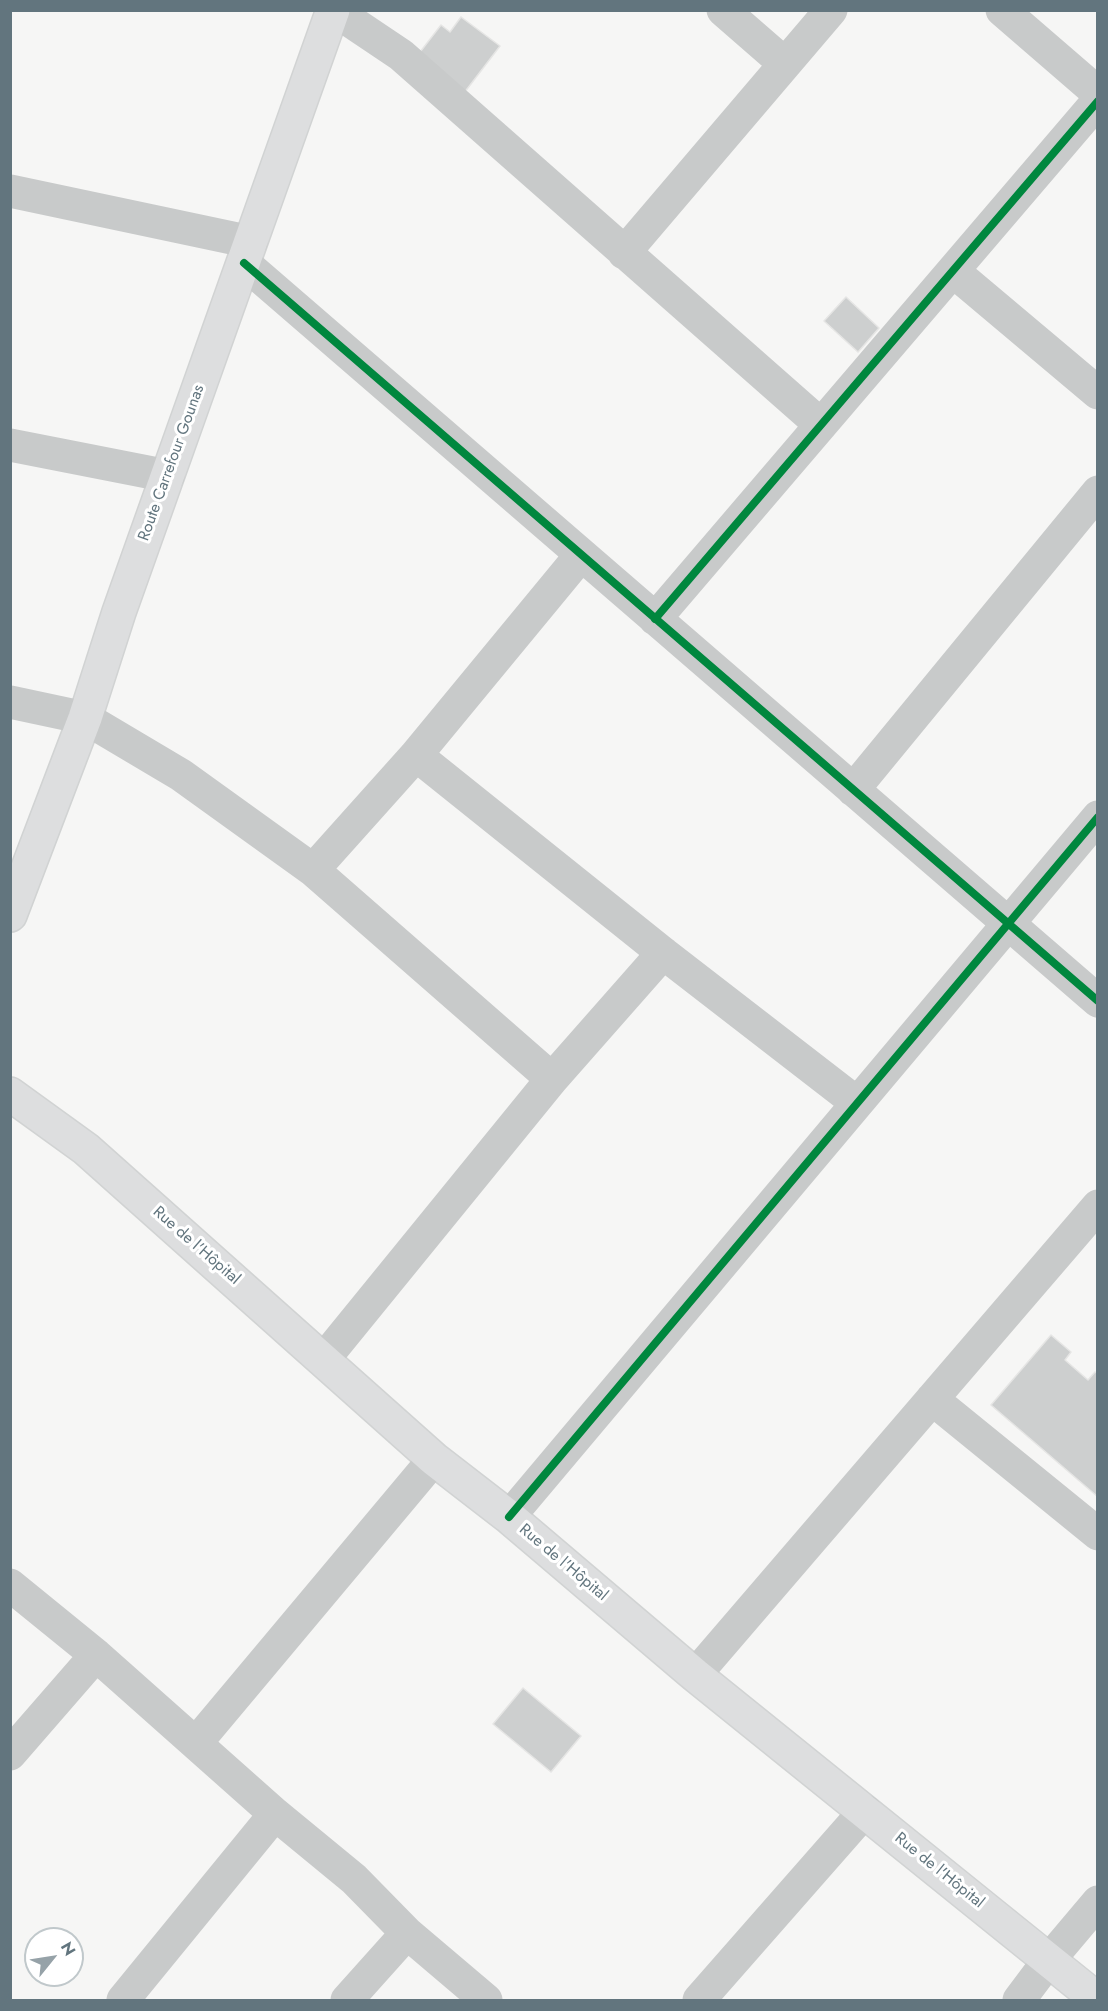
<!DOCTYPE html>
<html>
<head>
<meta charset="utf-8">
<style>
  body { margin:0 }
  #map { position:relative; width:1108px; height:2011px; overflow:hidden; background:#f6f6f5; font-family:Jost,sans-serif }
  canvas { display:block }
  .frame { position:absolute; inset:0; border:12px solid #62757e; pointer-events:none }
  .north { position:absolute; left:24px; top:1927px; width:60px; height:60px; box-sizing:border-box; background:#fff; border:2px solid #c0c8cb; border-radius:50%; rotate:60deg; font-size:16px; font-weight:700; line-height:24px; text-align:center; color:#62757e }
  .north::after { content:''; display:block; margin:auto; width:21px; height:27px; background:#96a2a8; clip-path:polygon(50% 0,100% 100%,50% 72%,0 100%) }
</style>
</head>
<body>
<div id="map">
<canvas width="1108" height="2011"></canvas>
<div class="frame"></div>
<div class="north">N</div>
</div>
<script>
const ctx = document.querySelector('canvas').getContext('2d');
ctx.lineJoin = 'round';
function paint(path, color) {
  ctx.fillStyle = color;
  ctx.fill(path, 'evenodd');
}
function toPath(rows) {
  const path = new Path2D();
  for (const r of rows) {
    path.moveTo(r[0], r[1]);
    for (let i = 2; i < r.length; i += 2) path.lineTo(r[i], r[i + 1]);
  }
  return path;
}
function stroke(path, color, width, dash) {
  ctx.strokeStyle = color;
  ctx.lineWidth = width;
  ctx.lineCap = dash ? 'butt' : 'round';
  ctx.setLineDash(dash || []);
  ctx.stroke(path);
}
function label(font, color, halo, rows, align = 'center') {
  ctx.font = font + ' Jost,sans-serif';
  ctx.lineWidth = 6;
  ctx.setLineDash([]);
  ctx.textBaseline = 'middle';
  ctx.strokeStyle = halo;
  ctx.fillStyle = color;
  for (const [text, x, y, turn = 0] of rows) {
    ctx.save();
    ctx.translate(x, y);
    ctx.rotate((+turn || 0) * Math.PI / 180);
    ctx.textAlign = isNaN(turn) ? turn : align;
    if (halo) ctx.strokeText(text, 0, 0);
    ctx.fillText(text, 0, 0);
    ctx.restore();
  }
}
const building = toPath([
  [461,17,500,46,464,93,417,56,441,25,450,32,461,17],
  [846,297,879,328,858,352,824,321,846,297],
  [1051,1335,1071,1352,1065,1360,1088,1380,1095,1372,1098,1374,1098,1497,991,1405,1051,1335],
  [523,1688,581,1736,551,1772,493,1724,523,1688]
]);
const street = toPath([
  [334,10,401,55,821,425],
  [723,10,785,64],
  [1002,10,1098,93],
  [10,191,251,242],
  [624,253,831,10],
  [244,263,1098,1001],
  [953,271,1098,393],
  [10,445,168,476],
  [655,619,1098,101],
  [10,702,85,718,181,775,313,870,552,1079],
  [416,755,663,953,857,1103],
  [853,790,1098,492],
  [313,870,416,755,581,555],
  [324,1359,552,1079,663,953],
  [932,1399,1098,1534],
  [509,1517,1098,817],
  [10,1585,96,1655,275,1814,354,1879,407,1933,486,2000],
  [695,1675,1098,1206],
  [196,1743,434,1459],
  [10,1754,96,1655],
  [123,2000,275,1814],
  [347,2000,407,1933],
  [699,2000,865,1811],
  [1019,2000,1049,1960,1098,1902]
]);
const secondary = toPath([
  [10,915,85,718,119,612,333,10],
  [10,1094,86,1149,434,1459,509,1517,695,1675,1098,2000]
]);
const cycleway = toPath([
  [244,263,1098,1001],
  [655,619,1098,101],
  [509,1517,1098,817]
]);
const streetNames = [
  ["Route Carrefour Gounas",172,463,-70],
  ["Rue de l'Hôpital",196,1246,41],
  ["Rue de l'Hôpital",563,1563,40],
  ["Rue de l'Hôpital",939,1871,39]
];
paint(building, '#cdcfcf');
stroke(building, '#e5e5e4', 1.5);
stroke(secondary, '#d1d3d3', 36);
stroke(street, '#c8caca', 33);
stroke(secondary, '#dddedf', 33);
stroke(cycleway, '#00873e', 8);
label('16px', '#62757e', '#fff', streetNames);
</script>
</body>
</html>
